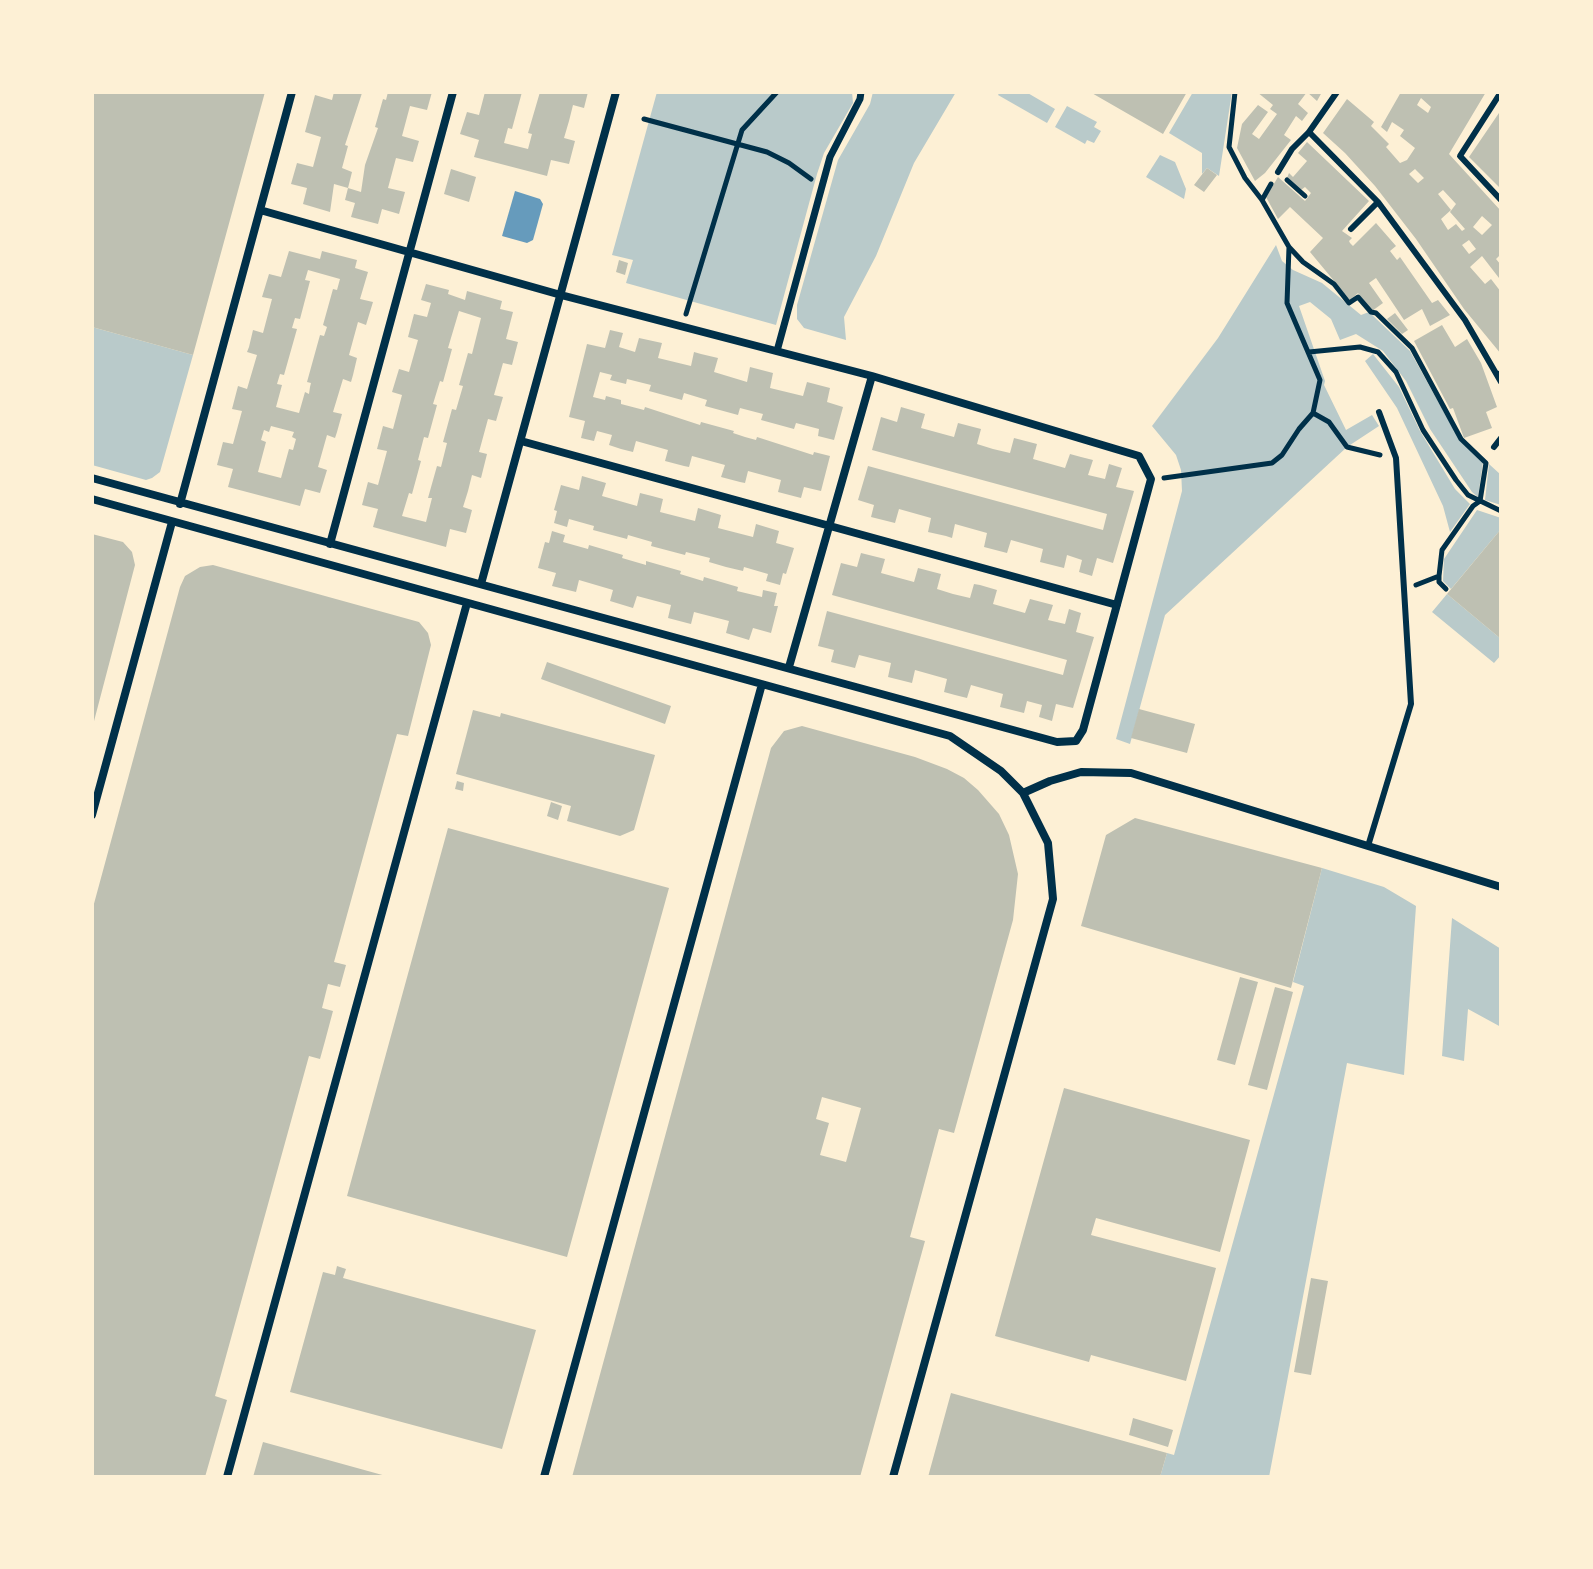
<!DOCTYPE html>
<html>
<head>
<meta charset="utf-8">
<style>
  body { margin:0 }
  #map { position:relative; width:1593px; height:1569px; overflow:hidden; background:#fdf0d5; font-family:"Nunito Sans",sans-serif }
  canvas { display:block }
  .frame { position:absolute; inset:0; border:94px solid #fdf0d5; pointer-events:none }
</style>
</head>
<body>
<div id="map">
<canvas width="1593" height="1569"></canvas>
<div class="frame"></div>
</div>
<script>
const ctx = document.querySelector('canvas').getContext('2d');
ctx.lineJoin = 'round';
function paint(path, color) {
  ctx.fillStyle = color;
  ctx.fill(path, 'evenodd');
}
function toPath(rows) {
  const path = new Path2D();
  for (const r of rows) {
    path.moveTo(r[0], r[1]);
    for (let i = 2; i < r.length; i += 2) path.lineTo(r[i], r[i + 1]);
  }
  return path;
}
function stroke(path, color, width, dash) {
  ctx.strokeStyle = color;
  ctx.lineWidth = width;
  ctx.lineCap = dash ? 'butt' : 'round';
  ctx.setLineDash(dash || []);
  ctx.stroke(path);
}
const green = toPath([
  [657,92,852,92,853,103,824,153,817,174,776,325,626,283,633,260,612,255],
  [873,92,956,92,914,163,876,256,844,317,846,340,804,328,797,319,797,305,838,160,870,104],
  [1000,92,1026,92,1055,109,1047,123,998,95],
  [1193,92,1232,92,1219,176,1207,168,1202,174,1202,153,1169,133],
  [1067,106,1097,122,1094,127,1101,131,1094,143,1087,140,1085,144,1055,127],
  [1160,155,1175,162,1186,189,1184,199,1146,177],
  [1276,245,1282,261,1293,270,1322,283,1361,315,1369,312,1410,351,1460,441,1483,462,1478,497,1472,492,1430,429,1406,381,1383,351,1356,334,1340,340,1331,319,1310,302,1299,306,1325,381,1324,385,1346,430,1372,415,1379,426,1347,447,1165,615,1130,744,1116,739,1182,491,1181,470,1176,455,1152,426,1218,338],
  [92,327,193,355,160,472,152,478,146,480,92,465],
  [1373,354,1399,387,1420,431,1455,489,1470,504,1450,532,1443,506,1397,408,1365,361],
  [1489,464,1501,475,1501,505,1485,500],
  [1477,510,1501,518,1501,529,1451,589,1443,581,1444,559],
  [1447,594,1501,639,1501,655,1494,663,1432,612],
  [1322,868,1384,887,1416,906,1404,1075,1347,1063,1269,1477,1160,1477,1167,1453,1174,1455,1304,986,1293,982],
  [1452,918,1501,949,1501,1027,1468,1009,1464,1061,1442,1056]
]);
const water = toPath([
  [515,191,540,199,543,204,533,240,527,243,502,236]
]);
const building = toPath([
  [92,92,265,92,193,355,92,327],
  [334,92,362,93,345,145,348,146,342,168,352,172,348,188,334,184,330,212,303,204,307,188,291,184,297,163,313,167,321,137,305,132,315,95,332,100],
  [388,92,432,92,427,110,410,106,402,136,419,141,413,162,396,158,388,188,405,192,399,214,382,209,378,224,351,217,355,203,345,200,348,188,361,192,365,165,378,128,375,127,383,99,386,100],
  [485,92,522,92,512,129,508,128,504,143,528,149,532,134,528,133,540,92,588,92,584,108,573,105,569,121,564,138,575,141,569,164,551,160,547,176,474,157,479,140,460,134,467,112,479,115],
  [1090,92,1187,92,1163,134],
  [1257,92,1322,92,1317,101,1307,92,1298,104,1308,113,1302,121,1296,116,1284,135,1291,140,1265,173,1255,181,1237,148,1242,124,1258,105,1268,112,1252,134,1259,139,1277,114,1270,109,1273,105],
  [1401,92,1486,92,1449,154,1501,211,1501,254,1496,259,1501,265,1501,277,1499,278,1482,256,1470,267,1485,284,1491,279,1501,292,1501,354,1464,309,1416,239,1375,186,1345,153,1323,133,1347,99,1374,122,1371,126,1389,144,1386,147,1400,163,1407,160,1415,148,1400,136,1404,130,1392,122,1387,132,1381,127],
  [1421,98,1431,107,1428,113,1417,105],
  [1415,169,1424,178,1418,183,1409,174],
  [1443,190,1456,204,1450,212,1465,229,1462,231,1456,224,1448,230,1441,219,1451,210,1438,194],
  [1482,216,1492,225,1482,235,1473,227],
  [1469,240,1476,249,1469,254,1462,245],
  [1501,110,1501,189,1469,157],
  [1307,142,1369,201,1342,231,1352,238,1349,241,1350,243,1353,246,1376,223,1396,246,1390,251,1397,260,1400,257,1432,303,1438,300,1450,315,1430,326,1422,309,1404,320,1376,278,1369,283,1383,303,1372,311,1358,293,1350,300,1310,252,1323,238,1290,207,1278,219,1266,197,1278,177,1305,201,1311,193,1305,187,1301,190,1287,178,1289,173,1293,177,1307,161,1298,153],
  [1207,168,1217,175,1204,192,1194,185],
  [451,169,476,177,469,202,444,194],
  [289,251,320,259,322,251,357,260,355,268,368,272,360,299,373,302,366,325,358,322,349,355,357,358,353,375,351,382,343,379,333,412,342,414,337,432,335,438,327,435,318,467,327,470,320,493,305,489,300,506,228,487,233,469,217,465,223,442,233,444,242,411,232,409,238,386,247,389,257,355,247,352,249,347,253,330,263,333,272,299,262,297,269,274,281,277],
  [308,270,340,279,337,290,333,289,323,325,327,327,324,336,320,335,307,382,311,383,310,387,309,394,305,392,299,413,276,407,282,385,277,384,280,374,284,375,297,329,292,328,295,318,300,319,310,281,305,280],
  [271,426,294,432,292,437,296,439,293,450,289,449,281,478,258,472,266,442,261,440,264,430,269,432],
  [619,260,628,263,625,275,616,272],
  [426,284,449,290,448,294,465,300,467,291,502,301,500,309,513,312,506,339,518,342,512,365,503,363,494,395,503,397,496,421,488,419,479,452,487,454,481,478,472,475,468,491,463,507,472,510,466,533,450,529,446,547,373,527,378,509,362,505,368,482,378,485,387,451,377,449,383,426,393,429,402,395,392,392,399,369,409,372,418,340,408,337,414,314,427,317,431,303,421,300],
  [459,311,481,318,472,354,468,353,459,385,463,386,456,410,452,409,443,442,447,443,441,467,437,466,428,498,432,498,426,522,402,516,409,493,412,494,421,461,418,460,424,437,428,438,437,405,433,404,440,381,443,382,452,349,448,348],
  [1395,313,1408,330,1402,334,1387,319],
  [1442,325,1455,347,1467,339,1481,363,1497,407,1486,412,1492,428,1464,438,1453,408,1450,409,1414,341],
  [610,330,623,333,619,347,635,352,639,338,662,343,658,358,691,366,694,352,701,354,718,358,714,372,747,382,750,367,773,373,770,388,803,396,807,382,830,388,827,402,843,407,834,440,818,436,819,429,796,423,794,429,761,420,763,414,740,408,738,415,705,406,707,400,684,393,682,400,649,391,651,385,627,379,626,384,610,380,612,375,600,372,593,397,605,400,606,396,621,400,621,404,644,410,645,407,700,425,701,422,734,431,733,433,745,437,756,440,757,437,813,455,814,452,830,456,821,491,804,487,801,498,778,492,781,480,748,471,745,483,740,482,721,477,725,465,692,456,689,467,684,466,665,461,668,450,636,441,633,452,621,449,609,445,612,435,597,431,594,441,581,438,585,421,569,417,587,344,605,348],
  [901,407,925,414,921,428,954,437,958,423,981,429,977,444,993,449,1010,453,1014,438,1037,444,1033,459,1065,468,1070,454,1081,457,1093,460,1088,475,1105,479,1109,464,1122,468,1116,487,1134,491,1113,563,1097,558,1092,576,1079,572,1082,560,1067,555,1064,568,1040,562,1043,549,1011,540,1007,553,984,547,987,533,955,524,952,538,946,536,928,532,931,518,899,509,895,523,871,517,874,505,858,500,868,466,1103,530,1107,514,872,450,881,417,897,422],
  [582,476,606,483,602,496,637,506,640,493,652,496,663,499,660,512,695,521,698,508,721,515,718,528,753,537,756,524,779,531,776,543,794,548,786,574,783,573,780,585,766,581,768,574,744,567,743,571,726,567,709,562,710,558,686,552,685,555,651,546,652,542,628,535,627,539,593,530,594,526,569,519,567,527,554,523,557,511,554,510,561,485,579,490],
  [1501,529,1501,639,1447,594],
  [552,531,565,535,563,542,588,549,589,545,623,555,622,558,646,565,646,561,681,571,680,574,703,581,704,577,738,587,737,591,762,597,763,590,777,593,774,606,778,606,771,633,753,628,749,640,726,633,729,621,694,612,691,624,687,623,668,618,671,605,637,596,633,608,610,601,613,590,579,580,576,592,552,586,556,573,538,568,545,542,549,543],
  [92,534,123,542,132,552,135,565,93,725],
  [861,553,885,559,881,573,914,582,918,568,941,574,937,589,953,594,970,598,974,584,980,585,997,590,993,604,1025,613,1030,599,1053,605,1048,620,1065,624,1069,609,1081,613,1076,632,1094,637,1073,708,1056,704,1052,721,1039,717,1042,705,1027,701,1024,713,1000,707,1003,694,971,685,967,698,955,695,944,692,947,679,915,670,912,683,888,677,891,663,859,655,855,668,831,662,834,650,818,646,827,611,1063,675,1065,667,1067,660,832,595,841,563,857,567],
  [213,565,419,622,428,633,431,645,408,736,397,734,334,962,346,965,340,987,328,984,322,1008,333,1011,325,1041,320,1059,309,1056,215,1396,227,1400,205,1477,92,1477,92,911,180,587,185,576,200,567],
  [547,662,671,706,665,724,541,679],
  [1139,709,1195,724,1187,753,1131,738],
  [473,710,500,717,501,713,655,755,634,830,620,836,567,821,571,806,456,774],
  [802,726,915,757,947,769,964,778,978,790,999,814,1009,835,1018,874,1013,920,954,1133,939,1129,910,1237,925,1241,860,1477,572,1477,771,748,784,731],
  [822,1097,861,1108,846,1162,820,1155,829,1123,816,1119],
  [457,781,464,783,463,791,455,789],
  [551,802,562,806,558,820,547,816],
  [1135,818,1322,868,1291,988,1081,926,1106,835],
  [448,828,669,888,567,1257,347,1196],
  [1240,977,1258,982,1235,1065,1217,1060],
  [1275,987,1293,992,1267,1090,1248,1085],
  [1064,1088,1250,1140,1220,1252,1096,1218,1091,1235,1216,1268,1186,1381,1091,1355,1089,1362,995,1336],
  [337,1266,346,1269,343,1278,536,1330,502,1449,290,1392,323,1272,335,1275],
  [1311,1278,1328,1281,1311,1375,1294,1372],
  [951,1393,1167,1453,1160,1477,928,1477],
  [1133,1418,1173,1430,1168,1447,1129,1435],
  [263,1442,386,1476,386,1477,253,1477]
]);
const path = toPath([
  [1235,92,1229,147,1245,178,1262,200,1289,247,1303,262,1334,284,1349,303,1358,297,1371,312,1376,313,1412,348,1461,439,1486,463,1480,501,1473,506,1442,550,1439,576,1439,582,1446,589],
  [644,119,767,152,789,163,811,179],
  [1287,180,1305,196],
  [1262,200,1271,184],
  [686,314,742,130,777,92],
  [1309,352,1360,347,1378,352,1396,372,1423,430,1456,480,1468,495,1501,511],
  [1313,413,1329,422,1347,447,1380,455],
  [1164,478,1272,463,1282,455,1299,429,1313,413,1320,380,1287,303,1289,247],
  [1416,585,1439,576]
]);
const service = toPath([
  [1501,92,1460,156,1501,200],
  [1309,132,1378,202,1465,320,1501,382],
  [1278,172,1292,149,1309,132,1337,92],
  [1351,229,1378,202],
  [1494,447,1501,438],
  [1368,846,1411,704,1396,458,1379,412]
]);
const pedestrian = toPath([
  [777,351,830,157,860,99,861,92]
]);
const minor = toPath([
  [1499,375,1501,374],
  [521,441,1117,605],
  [92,478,1057,742,1076,741,1083,730,1151,479,1139,456,872,376,561,295,260,210],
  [92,499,950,736,1001,771,1023,793,1048,843,1053,899,893,1477],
  [180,504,292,92],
  [330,544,453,92],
  [481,584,616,92],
  [789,667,872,376],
  [1023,793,1050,781,1081,772,1131,773,1501,887],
  [92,815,172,522],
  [227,1477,467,603],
  [544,1477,762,684]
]);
paint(green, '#b9caca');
paint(water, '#669bbc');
paint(building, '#bec0b2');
stroke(path, '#003049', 5);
stroke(service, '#003049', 6);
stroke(pedestrian, '#003049', 7);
stroke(minor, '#003049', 8);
</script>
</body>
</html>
